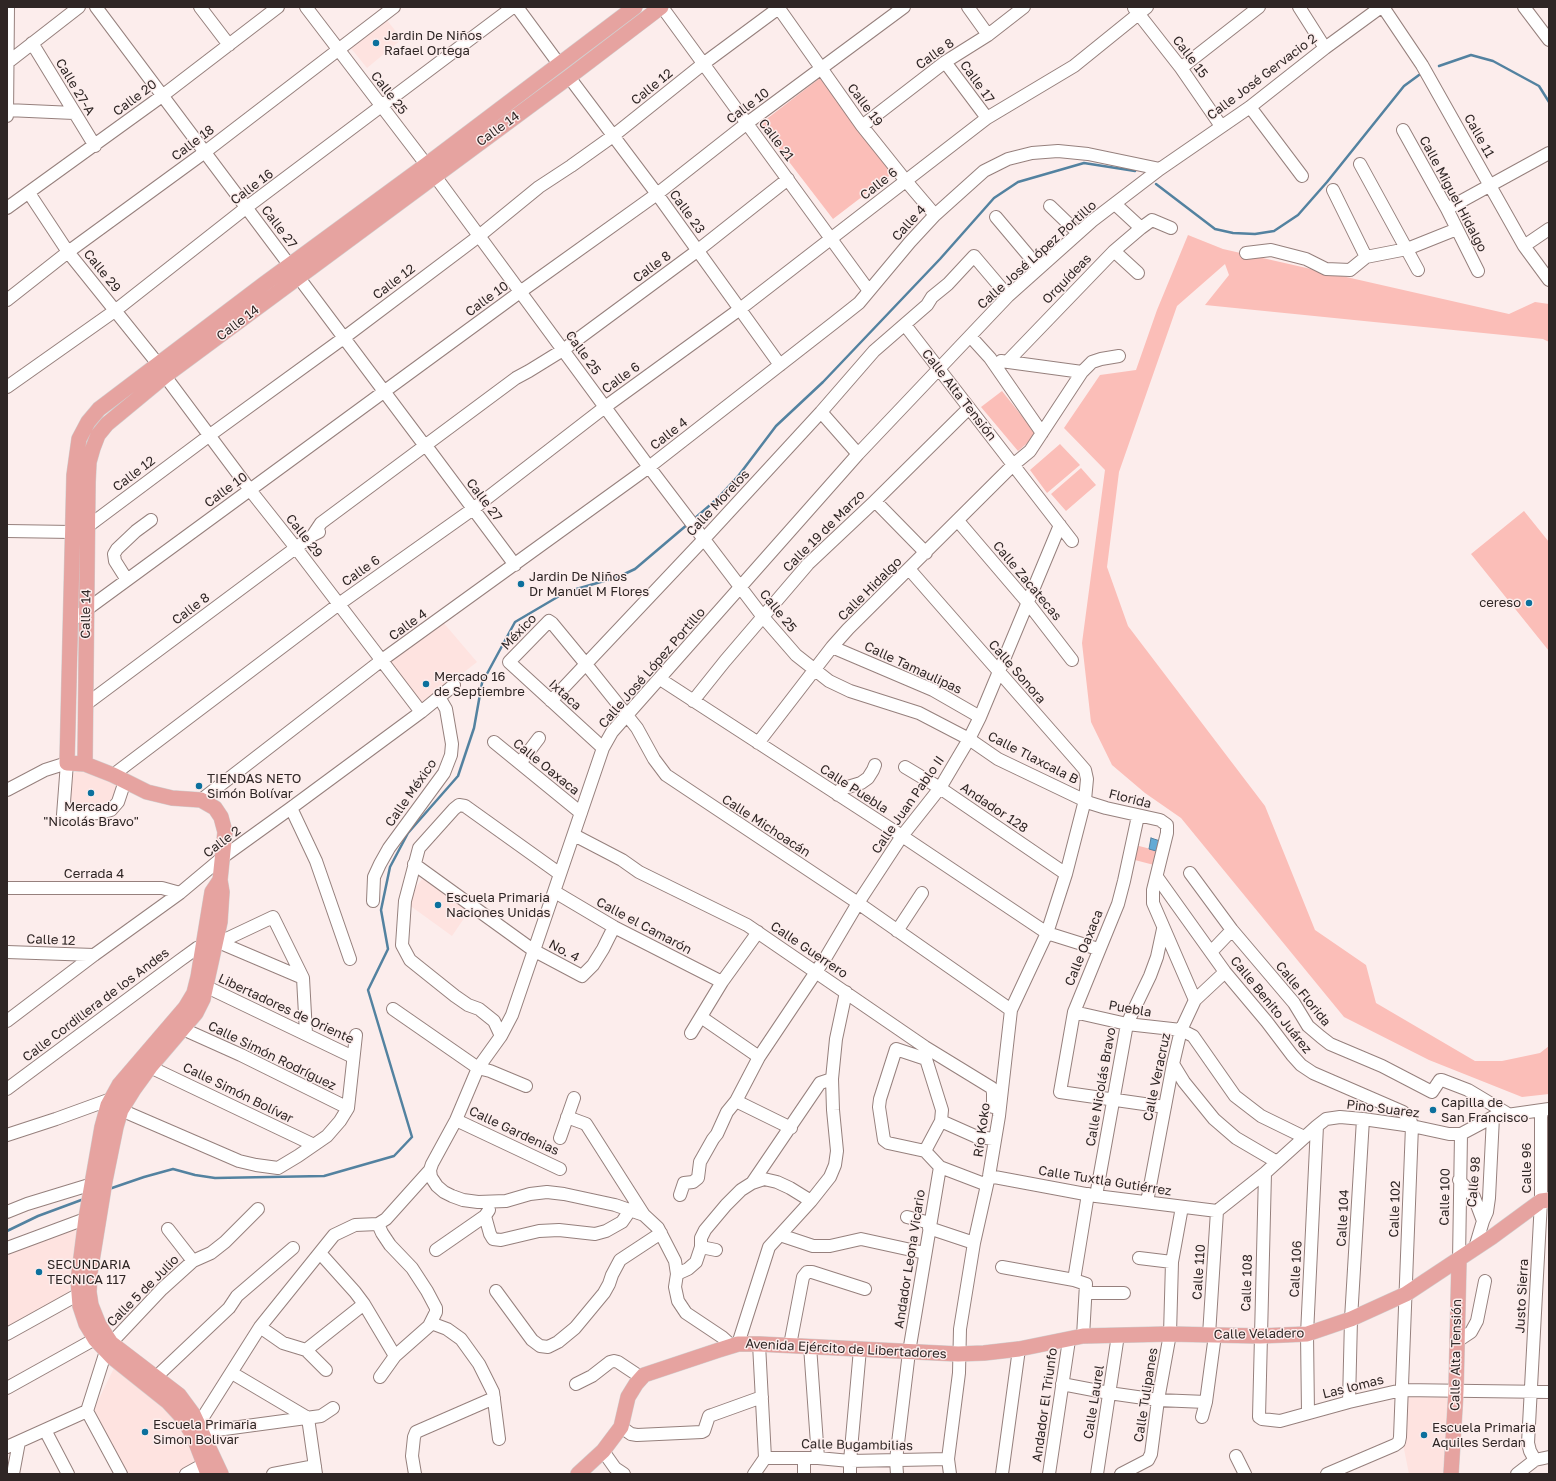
<!DOCTYPE html>
<html>
<head>
<meta charset="utf-8">
<style>
  body { margin:0 }
  #map { position:relative; width:1556px; height:1481px; overflow:hidden; background:#fcedec; font-family:"Golos Text",sans-serif }
  canvas { display:block }
  .frame { position:absolute; inset:0; border:8px solid #2f2625; pointer-events:none }
</style>
</head>
<body>
<div id="map">
<canvas width="1556" height="1481"></canvas>
<div class="frame"></div>
</div>
<script>
const ctx = document.querySelector('canvas').getContext('2d');
ctx.lineJoin = 'round';
function paint(path, color) {
  ctx.fillStyle = color;
  ctx.fill(path, 'evenodd');
}
function toPath(rows) {
  const path = new Path2D();
  for (const r of rows) {
    path.moveTo(r[0], r[1]);
    for (let i = 2; i < r.length; i += 2) path.lineTo(r[i], r[i + 1]);
  }
  return path;
}
function stroke(path, color, width, dash) {
  ctx.strokeStyle = color;
  ctx.lineWidth = width;
  ctx.lineCap = dash ? 'butt' : 'round';
  ctx.setLineDash(dash || []);
  ctx.stroke(path);
}
function label(font, color, halo, rows, align = 'center') {
  ctx.font = font + ' "Golos Text",sans-serif';
  ctx.lineWidth = 3;
  ctx.setLineDash([]);
  ctx.textBaseline = 'middle';
  ctx.strokeStyle = halo;
  ctx.fillStyle = color;
  for (const [text, x, y, turn = 0] of rows) {
    ctx.save();
    ctx.translate(x, y);
    ctx.rotate((+turn || 0) * Math.PI / 180);
    ctx.textAlign = isNaN(turn) ? turn : align;
    if (halo) ctx.strokeText(text, 0, 0);
    ctx.fillText(text, 0, 0);
    ctx.restore();
  }
}
const built = toPath([
  [386,19,402,39,367,68,350,47],
  [442,621,477,662,421,706,385,660],
  [86,766,116,784,113,801,107,807,67,810,69,776],
  [425,875,471,908,452,936,405,902],
  [78,1225,69,1292,7,1329,7,1252],
  [115,1366,179,1418,200,1460,173,1474,127,1474,94,1409],
  [1405,1394,1448,1395,1443,1474,1409,1474,1402,1439]
]);
const green = toPath([
  [820,78,893,173,833,219,760,124],
  [1188,235,1223,249,1509,314,1535,302,1549,304,1549,342,1543,339,1205,305,1229,275,1225,264,1177,306,1119,472,1107,567,1128,626,1265,806,1315,930,1366,965,1376,1003,1475,1061,1502,1061,1540,1053,1549,1046,1549,1094,1522,1097,1429,1060,1344,1017,1181,818,1145,793,1112,765,1091,722,1082,643,1105,470,1064,428,1100,375,1136,370,1157,310],
  [1002,391,1037,435,1018,451,981,407],
  [1060,444,1080,465,1047,493,1030,470],
  [1081,468,1096,485,1066,511,1051,494],
  [1524,511,1549,542,1549,651,1471,554],
  [1135,845,1159,851,1154,865,1131,859]
]);
const water = toPath([
  [1151,838,1160,841,1156,851,1149,849,1151,838]
]);
const stream = toPath([
  [1439,66,1471,55,1493,61,1539,86,1549,102],
  [1156,184,1215,229,1233,233,1255,234,1274,231,1298,215,1327,182,1404,86,1419,75],
  [694,519,717,499,739,475,776,426,823,382,940,259,994,198,1018,182,1084,163,1135,171],
  [109,1189,144,1177,173,1169,195,1175,215,1178,324,1176,394,1156,412,1137,368,990,388,949,381,910,390,867,408,833,458,776,474,728,482,683,515,622,566,592,618,577,635,569,688,524],
  [7,1231,38,1216,84,1199]
]);
const minor = toPath([
  [96,7,425,446],
  [200,7,229,45],
  [306,7,435,176,649,467,763,617,796,655,829,681,850,691,919,713,969,739,998,759,1090,803,1106,808,1160,820,1167,825,1167,833,1153,890,1153,903,1195,1000],
  [517,7,559,64],
  [662,7,869,291],
  [778,7,862,126,906,181,935,215],
  [968,7,988,35],
  [1299,7,1325,48],
  [1383,7,1422,65,1524,246,1549,280],
  [1524,7,1549,40],
  [1134,8,1181,68,1221,126],
  [32,43,95,146],
  [945,62,987,118],
  [7,63,79,7],
  [1181,68,1259,7],
  [569,77,657,194,780,365],
  [1250,107,1302,176],
  [7,110,74,113],
  [7,116,8,7],
  [862,126,945,62,988,35,1024,7],
  [1403,130,1447,209,1478,271],
  [1360,164,1418,270],
  [1333,190,1366,257],
  [29,193,68,252,158,364],
  [1115,204,1141,228],
  [1050,206,1078,233],
  [7,208,162,96,278,7],
  [1447,209,1549,153],
  [996,217,1039,268],
  [1524,246,1549,229],
  [1114,251,1138,273],
  [1246,253,1271,250,1306,259,1326,269,1350,270,1366,257,1407,249,1457,229],
  [7,300,68,252,205,152,394,7],
  [905,325,1072,541],
  [970,336,990,358,1042,433],
  [1001,361,1082,372],
  [1007,362,1114,251,1141,228,1152,220,1171,228],
  [165,376,250,490,296,548,421,712],
  [7,387,116,310,247,207,513,7],
  [821,412,858,454],
  [430,451,515,565],
  [875,501,926,553],
  [958,521,1028,603,1072,660],
  [7,531,72,532,87,527,210,435,345,337,479,236,539,187,571,166,613,136,703,64,780,7],
  [313,535,321,523,516,378,529,371,563,350,697,251,788,179],
  [909,569,1079,763,1085,770,1087,779,1085,800,1066,874,1047,933,1011,1010,999,1116,989,1176,974,1243,960,1329,959,1373,948,1459,950,1474],
  [127,580,115,561,114,554,117,549,136,531,151,520],
  [71,621,520,292,657,194,746,124,904,7],
  [832,647,933,690,980,717],
  [660,679,902,836,1047,933,1098,949],
  [551,701,704,539,821,412,874,351,927,305,932,297,948,284,974,256,1008,296],
  [693,701,725,661,808,564,875,501,969,408],
  [85,705,313,535,319,532],
  [494,742,581,813],
  [758,743,832,647,848,629,1013,465,1030,451,1082,372,1092,362,1101,359,1119,356],
  [603,748,509,662,549,621,552,623,585,663,637,728,654,759,666,775,858,903,1011,1010],
  [520,763,539,738],
  [905,767,940,788,1066,874],
  [113,775,339,604,473,509,605,407,740,309,987,118,1074,66,1147,7],
  [7,790,45,770,67,763,63,815,100,813,111,810,118,802,125,781],
  [838,795,841,789,861,783,868,778,873,770,875,765],
  [201,800,382,660,649,467,835,322,859,303,910,242,935,215,984,171,1008,159,1032,153,1058,151,1088,154,1160,169],
  [291,808,316,861,350,959],
  [1138,816,1124,881,1118,904,1074,1012,1060,1092,1165,1107],
  [574,835,622,860,639,872,747,925,925,1047,992,1088,993,1093,993,1107],
  [414,864,533,950,582,976,593,965,603,949,614,927],
  [1190,873,1232,930,1294,1003,1308,1026,1321,1037,1330,1044,1382,1066,1432,1092,1440,1080,1442,1080,1468,1090,1508,1114],
  [1157,877,1225,972,1267,1022,1292,1055,1301,1065,1313,1073,1403,1112,1410,1119,1412,1126,1400,1437,1399,1442,1395,1445,1327,1474],
  [7,888,162,888,180,893],
  [555,892,614,927,722,982],
  [373,901,374,877,380,864,389,848,444,773,451,755,452,744,446,709,439,697],
  [897,931,922,893],
  [216,941,303,978],
  [220,942,273,917,303,978,306,1033],
  [7,952,94,955],
  [1211,952,1232,930],
  [207,987,353,1057],
  [393,1009,478,1068,490,1071,526,1086],
  [1074,1012,1127,1024,1181,1030,1193,1036,1235,1096,1261,1116,1304,1137],
  [701,1017,759,1057],
  [7,1021,94,955,180,893,223,857,291,808,421,712,454,685],
  [183,1029,241,1055,348,1108],
  [691,1033,722,982,758,932],
  [501,1036,494,1021,479,1009,468,1005,455,996,410,960,402,945,405,901,419,848,454,809,459,805,465,806,560,874],
  [926,1059,896,1049,880,1099,879,1107,884,1140,888,1143,925,1151,940,1167,987,1185],
  [1173,1064,1184,1082,1214,1119,1236,1138,1277,1162],
  [150,1067,314,1145],
  [7,1089,179,961,197,948,203,946],
  [736,1101,791,1128],
  [121,1110,239,1161,256,1165,278,1168,298,1156,327,1136,340,1121,348,1108,356,1035],
  [567,1117,586,1124,644,1215],
  [456,1120,560,1169],
  [941,1121,977,1137,995,1139],
  [7,1135,56,1119,111,1099],
  [560,1138,574,1098],
  [925,1151,941,1121,942,1110,926,1059,926,1051],
  [1265,1173,1259,1417,1262,1419,1280,1421,1349,1402,1402,1390,1549,1392],
  [989,1176,1096,1196,1217,1211],
  [1459,1180,1474,1197,1483,1221],
  [752,1183,764,1179,777,1182,790,1188,811,1201],
  [680,1195,684,1183,693,1182,698,1178,700,1162,713,1139,717,1134,727,1112,736,1101,759,1057,826,957,858,903,902,836,940,788,969,739,980,717,1060,525],
  [1096,1196,1127,1024,1150,976,1157,957,1163,929],
  [1147,1202,1173,1064,1181,1030,1195,1000,1225,972],
  [1217,1211,1265,1173,1317,1126,1326,1119,1340,1117,1363,1119,1412,1126,1449,1134,1461,1134,1493,1117,1549,1109],
  [7,1212,27,1204,99,1182],
  [485,1216,490,1234,493,1239,501,1240,539,1231,559,1230,595,1234,606,1231,622,1222,631,1209],
  [907,1217,930,1223],
  [378,1224,382,1233,390,1245,412,1268,427,1291,436,1308,436,1312,429,1326,395,1356,380,1377],
  [929,1228,974,1243],
  [168,1229,193,1261],
  [780,1235,813,1246,830,1246,861,1239,925,1253],
  [701,1247,716,1250],
  [7,1248,93,1216],
  [1475,1248,1483,1221,1487,1212,1489,1198,1493,1117],
  [436,1250,485,1216,489,1210],
  [320,1253,355,1292,364,1304,395,1356],
  [1139,1258,1172,1262],
  [1459,1260,1461,1134],
  [1002,1267,1074,1280,1086,1284,1083,1336],
  [677,1274,688,1269,696,1262,701,1247,701,1238,705,1230,726,1205,741,1190,752,1183,820,1083,832,1079],
  [1074,1280,1088,1194],
  [496,1291,532,1340,540,1346,548,1347,558,1342,575,1328,604,1293,609,1284,612,1275,620,1260,661,1233],
  [1086,1293,1124,1293],
  [431,1323,447,1329,461,1339,479,1364,493,1392,499,1439],
  [260,1327,283,1343,306,1350],
  [7,1334,79,1294,87,1292],
  [1209,1335,1217,1211],
  [1456,1342,1471,1332,1477,1321,1485,1281],
  [738,1344,769,1247,811,1201,830,1177,835,1165,837,1151,833,1110,832,1079,836,1039,846,992],
  [759,1344,765,1458],
  [790,1345,803,1277,807,1272,812,1272,865,1289],
  [732,1346,722,1337,686,1313,678,1301,675,1287,677,1274,675,1261,658,1228,644,1215,615,1205,564,1194,547,1192,530,1194,506,1201,478,1202,463,1200,452,1196,444,1192,437,1186,431,1177,430,1170,432,1164,456,1120,478,1068,501,1036,512,1015,603,748,612,732,627,715,858,454,1008,296,1092,221,1160,169,1250,107,1325,48,1381,7],
  [810,1346,818,1458],
  [306,1350,364,1304],
  [306,1350,326,1370],
  [232,1373,308,1418,316,1474],
  [156,1377,229,1308,237,1296,293,1248],
  [576,1384,592,1376,610,1362,614,1361,618,1362,642,1378],
  [1062,1384,1109,1393,1158,1400,1206,1402],
  [7,1388,95,1339],
  [1349,1402,1351,1319,1363,1119],
  [87,1411,121,1474],
  [1308,1413,1307,1334,1317,1126],
  [1202,1417,1206,1402,1215,1335],
  [198,1425,260,1327,334,1235,355,1225,378,1224,386,1219,430,1170],
  [621,1427,631,1434,637,1435,702,1432,704,1431,709,1416,712,1415,762,1397],
  [45,1430,68,1474],
  [202,1432,321,1416,333,1408],
  [7,1447,87,1411,106,1351,111,1343,162,1289,193,1261,211,1253,225,1242,258,1209],
  [603,1451,615,1468,624,1474],
  [1236,1456,1245,1474],
  [765,1458,818,1458,850,1461,948,1459],
  [804,1458,804,1474],
  [1535,1460,1530,1451,1528,1443,1541,1201,1541,1111],
  [13,1474,19,1442],
  [186,1474,204,1464],
  [273,1474,315,1466],
  [415,1474,412,1456,414,1437,416,1432,494,1398],
  [754,1474,765,1458],
  [850,1474,850,1461,860,1349],
  [897,1474,896,1460,909,1352,940,1167],
  [1002,1474,1019,1349],
  [1049,1474,1069,1340],
  [1097,1474,1118,1335],
  [1121,1474,1148,1460,1151,1454,1158,1400,1170,1334,1172,1262,1182,1207],
  [1517,1474,1535,1460,1549,1457]
]);
const major = toPath([
  [85,764,88,482,89,462,93,448,98,435,107,424,165,376,569,77,661,7],
  [208,1474,193,1435,181,1416,168,1402,113,1358,95,1339,86,1324,80,1306,78,1281,86,1218,102,1127,108,1105,119,1085,185,1008,194,993,198,977,212,892,220,880],
  [221,1474,193,1414,179,1395,111,1343,99,1325,91,1305,89,1292,90,1273,105,1181,116,1127,121,1110,134,1089,150,1067,196,1013,203,999,220,922,222,892,220,880,225,832,221,817,215,808,201,800,172,798,147,792,113,775,85,764,67,763,74,475,79,439,88,422,99,409,264,284,426,165,635,7],
  [578,1474,603,1451,621,1427,628,1397,636,1384,644,1375,719,1350,738,1344,759,1344,958,1354,984,1353,1019,1349,1083,1336,1170,1334,1260,1336,1307,1334,1351,1319,1406,1294,1492,1237,1541,1201,1549,1200],
  [1451,1474,1456,1391,1459,1260]
]);
const markers = [
  [376,43,4,"#0c709d"],
  [521,584,4,"#0c709d"],
  [1529,603,4,"#0c709d"],
  [426,684,4,"#0c709d"],
  [199,786,4,"#0c709d"],
  [91,793,4,"#0c709d"],
  [438,905,4,"#0c709d"],
  [1433,1110,4,"#0c709d"],
  [39,1272,4,"#0c709d"],
  [145,1432,4,"#0c709d"],
  [1424,1435,4,"#0c709d"]
];
const poiNames = [
  ["Jardin De Niños",384,36],
  ["Rafael Ortega",384,51],
  ["Jardin De Niños",529,577],
  ["Dr Manuel M Flores",529,592],
  ["cereso",1521,603,"right"],
  ["Mercado 16",434,677],
  ["de Septiembre",434,692],
  ["TIENDAS NETO",207,779],
  ["Simón Bolívar",207,794],
  ["Mercado",91,807,"center"],
  ["\"Nicolás Bravo\"",91,822,"center"],
  ["Escuela Primaria",446,898],
  ["Naciones Unidas",446,913],
  ["Capilla de",1441,1103],
  ["San Francisco",1441,1118],
  ["SECUNDARIA",47,1265],
  ["TECNICA 117",47,1280],
  ["Escuela Primaria",153,1425],
  ["Simon Bolivar",153,1440],
  ["Escuela Primaria",1432,1428],
  ["Aquiles Serdan",1432,1443]
];
const streetNames = [
  ["Calle 8",935,54,-35],
  ["Calle 15",1190,57,53],
  ["Calle José Gervacio 2",1262,77,-37],
  ["Calle 17",977,82,54],
  ["Calle 27-A",75,87,59],
  ["Calle 12",652,87,-39],
  ["Calle 25",389,93,52],
  ["Calle 20",135,98,-37],
  ["Calle 19",865,105,53],
  ["Calle 10",748,106,-37],
  ["Calle 14",498,129,-36],
  ["Calle 11",1479,136,61],
  ["Calle 21",776,140,53],
  ["Calle 18",193,143,-37],
  ["Calle 6",879,184,-38],
  ["Calle 16",252,187,-37],
  ["Calle Miguel Hidalgo",1453,194,62],
  ["Calle 23",687,212,54],
  ["Calle 4",909,223,-48],
  ["Calle 27",279,227,53],
  ["Calle José López Portillo",1037,255,-42],
  ["Calle 8",652,267,-36],
  ["Calle 29",102,271,51],
  ["Orquídeas",1067,279,-46],
  ["Calle 12",394,282,-37],
  ["Calle 10",487,299,-36],
  ["Calle 14",238,323,-37],
  ["Calle 25",583,353,54],
  ["Calle 6",621,378,-36],
  ["Calle Alta Tensión",959,395,52],
  ["Calle 4",669,434,-38],
  ["Calle 12",134,474,-37],
  ["Calle 10",226,490,-36],
  ["Calle 27",484,500,53],
  ["Calle Morelos",718,503,-47],
  ["Calle 19 de Marzo",824,531,-45],
  ["Calle 29",304,536,52],
  ["Calle 6",361,571,-35],
  ["Calle Zacatecas",1027,581,50],
  ["Calle Hidalgo",870,589,-45],
  ["Calle 8",191,609,-37],
  ["Calle 25",778,611,51],
  ["Calle 14",86,614,-89],
  ["Calle 4",408,625,-36],
  ["México",519,632,-46],
  ["Calle José López Portillo",652,668,-49],
  ["Calle Tamaulipas",913,668,25],
  ["Calle Sonora",1017,672,49],
  ["Ixtaca",565,695,42],
  ["Calle Tlaxcala B",1033,758,27],
  ["Calle Oaxaca",546,767,39],
  ["Calle Puebla",854,789,33],
  ["Calle México",411,793,-55],
  ["Florida",1130,799,14],
  ["Calle Juan Pablo II",908,805,-55],
  ["Andador 128",994,808,34],
  ["Calle Michoacán",766,826,33],
  ["Calle 2",222,842,-37],
  ["Cerrada 4",94,874],
  ["Calle el Camarón",644,926,28],
  ["Calle 12",51,940,2],
  ["Calle Oaxaca",1084,948,-68],
  ["Calle Guerrero",809,950,34],
  ["No. 4",564,951,28],
  ["Calle Florida",1303,994,51],
  ["Calle Cordillera de los Andes",96,1005,-37],
  ["Calle Benito Juárez",1271,1005,51],
  ["Libertadores de Oriente",286,1009,25],
  ["Puebla",1130,1009,10],
  ["Calle Simón Rodríguez",272,1056,26],
  ["Calle Veracruz",1157,1077,-78],
  ["Calle Nicolás Bravo",1101,1087,-80],
  ["Calle Simón Bolívar",238,1093,26],
  ["Pino Suarez",1383,1109,7],
  ["Río Koko",982,1130,-82],
  ["Calle Gardenias",514,1131,25],
  ["Calle 96",1527,1168,-90],
  ["Calle Tuxtla Gutiérrez",1105,1181,9],
  ["Calle 98",1474,1182,-85],
  ["Calle 100",1445,1197,-89],
  ["Calle 102",1395,1209,-88],
  ["Calle 104",1343,1218,-87],
  ["Andador Leona Vicario",910,1259,-81],
  ["Calle 106",1296,1269,-87],
  ["Calle 110",1199,1272,-86],
  ["Calle 108",1247,1283,-88],
  ["Calle 5 de Julio",143,1291,-45],
  ["Justo Sierra",1522,1296,-87],
  ["Calle Veladero",1259,1334,-1],
  ["Avenida Ejército de Libertadores",846,1349,3],
  ["Calle Alta Tensión",1456,1355,-89],
  ["Las lomas",1353,1387,-14],
  ["Calle Tulipanes",1146,1395,-81],
  ["Calle Laurel",1094,1402,-81],
  ["Andador El Triunfo",1045,1405,-82],
  ["Calle Bugambilias",857,1445,1]
];
paint(built, '#fee3e0');
paint(green, '#fbbeb8');
paint(water, '#62aad5');
stroke(water, '#5382a0', 1);
stroke(stream, '#5382a0', 2.5);
stroke(minor, '#96807d', 14);
stroke(major, '#d1cfcf', 16);
stroke(minor, '#fff', 12);
stroke(major, '#e6a3a0', 15);
for (const [x, y, r, color] of markers) {
  const dot = new Path2D();
  dot.arc(x, y, r, 0, 2 * Math.PI);
  ctx.fillStyle = color;
  ctx.fill(dot);
  stroke(dot, '#fcedec', 1.5);
}
label('13px', '#2f2625', '#fcedec', poiNames, 'left');
label('13px', '#2f2625', '#fcedec', streetNames);
</script>
</body>
</html>
